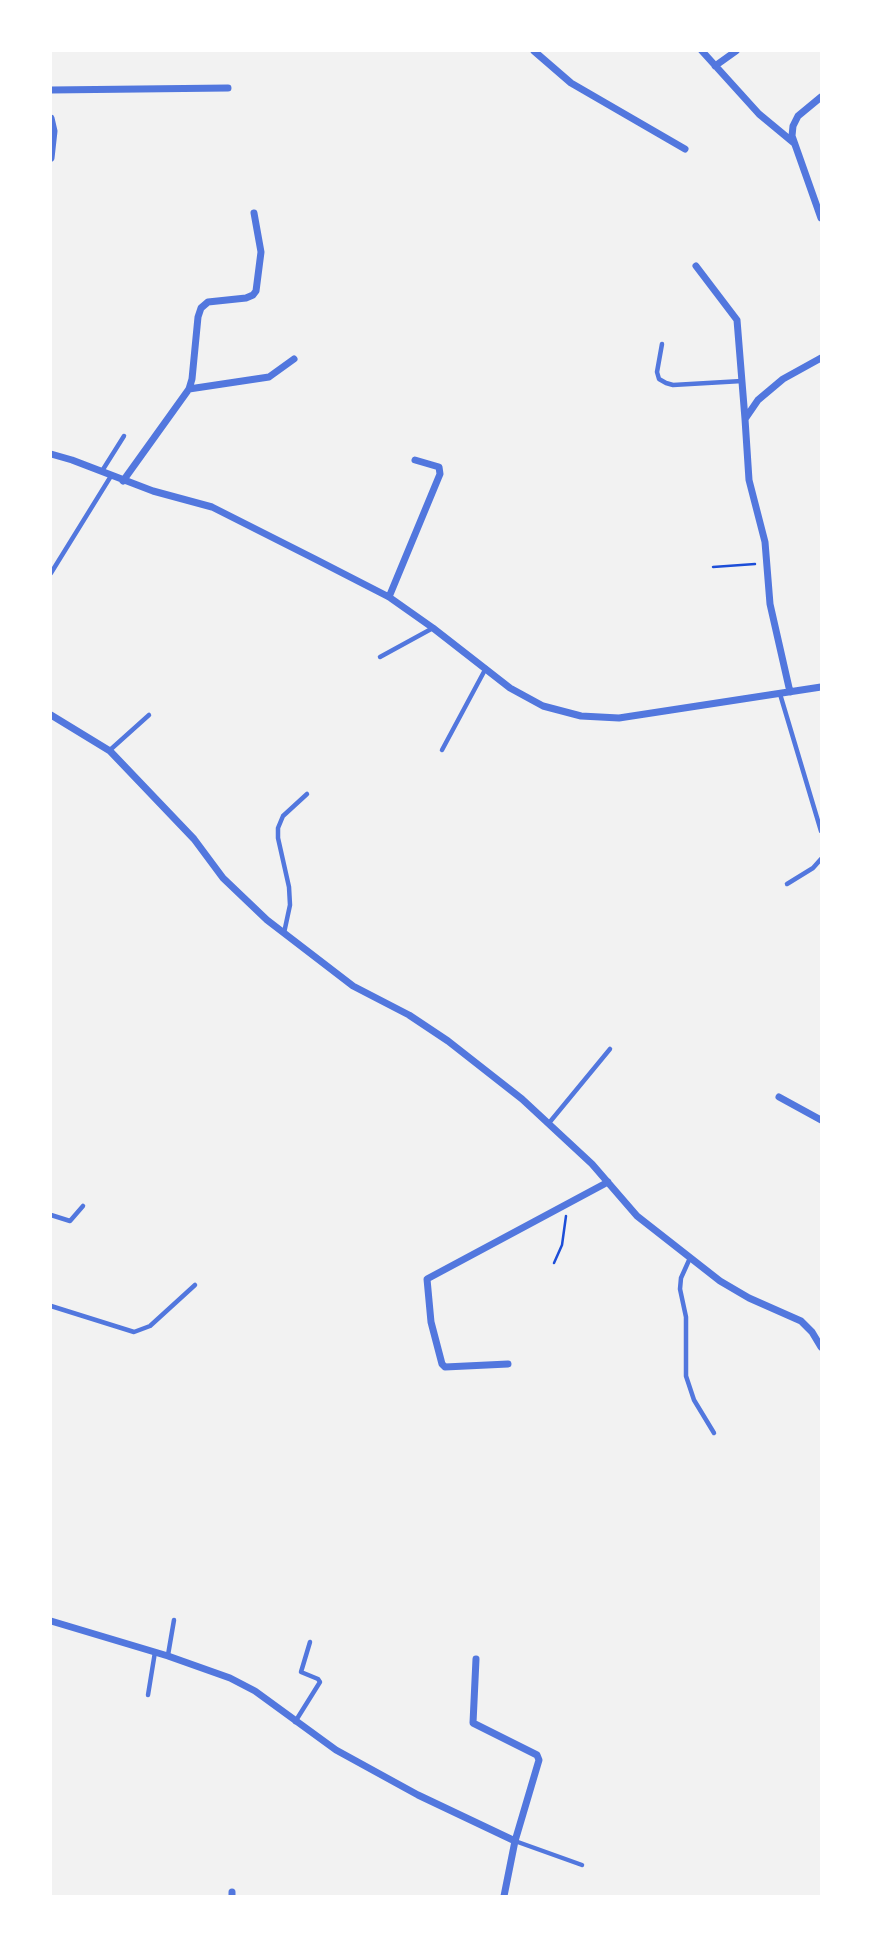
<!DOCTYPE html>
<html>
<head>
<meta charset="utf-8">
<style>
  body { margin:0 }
  #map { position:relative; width:872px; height:1947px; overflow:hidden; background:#f2f2f2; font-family:"Exo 2",sans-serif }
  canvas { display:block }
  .frame { position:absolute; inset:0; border:52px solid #fff; pointer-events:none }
</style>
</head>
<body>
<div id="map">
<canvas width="872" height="1947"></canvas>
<div class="frame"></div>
</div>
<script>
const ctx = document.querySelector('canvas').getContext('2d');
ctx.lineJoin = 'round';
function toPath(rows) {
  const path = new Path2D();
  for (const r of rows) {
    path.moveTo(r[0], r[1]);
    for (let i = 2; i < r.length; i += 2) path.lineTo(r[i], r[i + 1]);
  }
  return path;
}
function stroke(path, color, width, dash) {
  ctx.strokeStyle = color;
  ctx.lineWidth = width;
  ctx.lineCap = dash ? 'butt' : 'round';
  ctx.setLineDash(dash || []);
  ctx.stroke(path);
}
const path = toPath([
  [713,567,755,564],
  [554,1263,562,1245,566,1216]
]);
const service = toPath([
  [662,344,657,372,659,379,666,383,673,385,742,381],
  [102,471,124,436],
  [51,573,111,476],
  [380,657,433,628],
  [780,694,821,831],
  [110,750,149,715],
  [442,750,486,668],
  [787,884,813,868,821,859],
  [284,933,290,905,289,887,278,838,278,828,283,816,307,794],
  [549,1123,610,1049],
  [51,1215,70,1221,83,1206],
  [690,1258,681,1278,680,1289,686,1317,686,1376,694,1400,714,1433],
  [51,1306,134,1332,150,1326,195,1285],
  [168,1655,174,1620],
  [148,1695,155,1652],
  [295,1722,320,1682,318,1679,301,1672,310,1642],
  [515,1841,582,1865]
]);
const minor = toPath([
  [534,51,571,83,685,149],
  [702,51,759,114,794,143],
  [715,66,736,51],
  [51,90,228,88],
  [821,97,798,116,793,126,792,136,821,218],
  [51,118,54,131,51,158],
  [696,266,737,320,745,419],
  [189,389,269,377,294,359],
  [51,454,72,460,153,491,212,507,315,559,389,597,433,628,510,688,543,706,581,716,619,718,821,687],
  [123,481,189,389,192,379,198,317,201,308,208,302,246,298,253,295,256,291,261,252,254,213],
  [389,597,440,474,439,467,415,460],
  [790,692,770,604,765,542,749,480,745,419,758,400,783,379,821,358],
  [51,715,110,751,194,839,223,878,267,920,353,986,409,1015,448,1041,522,1099,592,1164,637,1216,720,1281,749,1298,801,1321,812,1332,821,1347],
  [779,1097,821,1120],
  [508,1364,445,1367,442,1364,431,1322,427,1279,608,1182],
  [51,1621,168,1656,230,1678,255,1691,336,1750,418,1795,515,1841,539,1760,537,1755,473,1723,476,1659],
  [232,1896,232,1892],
  [504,1896,515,1841]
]);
stroke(path, '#1d4ed8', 2.5);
stroke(service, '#5277de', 4.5);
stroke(minor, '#5277de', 7);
</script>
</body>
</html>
